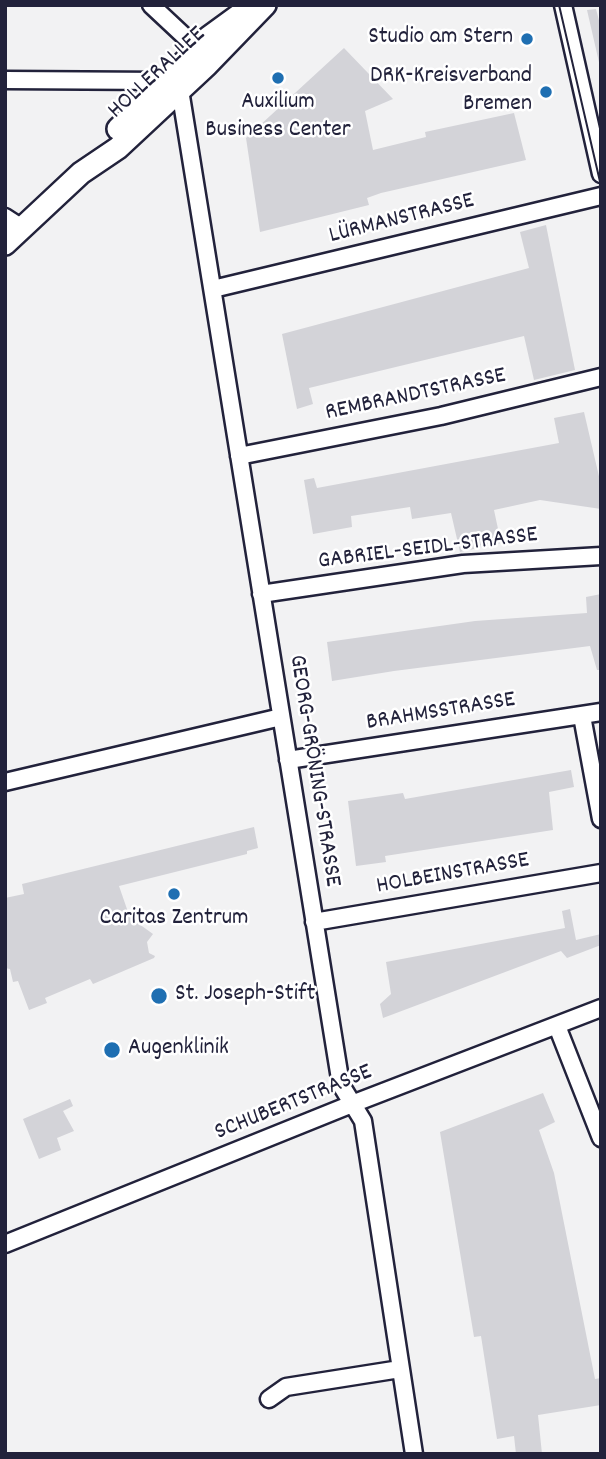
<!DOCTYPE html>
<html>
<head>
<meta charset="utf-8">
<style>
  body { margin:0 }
  #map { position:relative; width:606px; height:1459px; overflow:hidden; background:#f2f2f3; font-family:Dekko,sans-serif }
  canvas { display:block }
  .frame { position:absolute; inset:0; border:7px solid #22223b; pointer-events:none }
</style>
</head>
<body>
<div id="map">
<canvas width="606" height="1459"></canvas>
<div class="frame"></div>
</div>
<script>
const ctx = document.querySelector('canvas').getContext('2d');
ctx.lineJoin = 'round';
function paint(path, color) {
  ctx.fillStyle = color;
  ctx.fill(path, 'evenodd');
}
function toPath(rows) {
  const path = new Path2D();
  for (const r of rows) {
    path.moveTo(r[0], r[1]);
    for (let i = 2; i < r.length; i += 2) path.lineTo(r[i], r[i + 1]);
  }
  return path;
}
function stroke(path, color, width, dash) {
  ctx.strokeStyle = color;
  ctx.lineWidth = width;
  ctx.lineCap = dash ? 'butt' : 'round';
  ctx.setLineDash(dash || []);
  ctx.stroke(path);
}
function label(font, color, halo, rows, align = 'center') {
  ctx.font = font + ' Dekko,sans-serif';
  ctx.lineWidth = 5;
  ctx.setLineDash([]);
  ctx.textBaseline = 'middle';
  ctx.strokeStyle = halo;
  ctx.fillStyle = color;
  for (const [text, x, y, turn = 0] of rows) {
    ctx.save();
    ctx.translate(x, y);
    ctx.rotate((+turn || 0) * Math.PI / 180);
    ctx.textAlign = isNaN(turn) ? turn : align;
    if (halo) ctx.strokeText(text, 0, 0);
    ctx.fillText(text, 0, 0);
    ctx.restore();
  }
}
const green = toPath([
  [596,9,601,28,601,71,587,10],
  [344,48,393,99,365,111,373,150,426,137,425,132,514,113,526,160,381,193,367,198,369,205,260,232,246,138],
  [546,225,575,370,534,380,524,336,309,388,313,404,297,409,282,334,529,268,520,232],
  [584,412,601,485,601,509,540,500,494,510,501,543,460,552,451,513,412,519,410,507,351,516,352,527,313,534,304,480,314,478,317,488,559,443,554,418],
  [601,594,601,670,597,670,590,646,394,671,332,681,327,642,475,621,587,613,586,597],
  [571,770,574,787,549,792,553,830,385,856,386,862,356,866,348,801,403,793,405,799],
  [254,827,258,848,247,851,247,854,119,886,128,912,135,921,153,934,147,942,149,953,155,956,154,958,93,984,90,979,45,998,47,1003,29,1010,18,981,13,982,10,969,5,968,5,898,24,894,22,884],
  [570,909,576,940,601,934,601,945,567,958,561,951,383,1018,380,1004,391,994,386,962,565,928,562,911],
  [543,1093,555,1122,539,1130,554,1173,595,1379,601,1378,601,1405,538,1415,542,1454,516,1454,514,1436,497,1439,481,1336,474,1337,440,1132],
  [70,1099,73,1106,63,1111,74,1131,57,1138,61,1150,39,1159,23,1119]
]);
const minor = toPath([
  [151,5,197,48],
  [563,5,601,174],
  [5,80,164,81],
  [180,90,341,1085,363,1121,414,1454],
  [5,217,22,228],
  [213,289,601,196],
  [239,456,441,416,601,377],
  [261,594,463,564,601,556],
  [582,716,601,819],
  [288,760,601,712],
  [5,782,281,717],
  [314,922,601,873],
  [557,1026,601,1138],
  [5,1244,352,1104,601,1008],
  [269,1399,286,1387,400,1369]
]);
const major = toPath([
  [118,129,209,37,253,5],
  [5,244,81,173,118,148,207,65,265,5]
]);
const tram = toPath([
  [559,5,601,186]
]);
const markers = [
  [527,39,7,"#1f6fb2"],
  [278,78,7,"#1f6fb2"],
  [546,92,7,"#1f6fb2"],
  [174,894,7,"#1f6fb2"],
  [159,996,9,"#1f6fb2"],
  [112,1050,9,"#1f6fb2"]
];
const poiNames = [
  ["Studio am Stern",513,39],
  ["DRK-Kreisverband",532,78],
  ["Bremen",532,106],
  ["Auxilium",278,104,"center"],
  ["Business Center",278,132,"center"],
  ["Caritas Zentrum",174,920,"center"],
  ["St. Joseph-Stift",175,996,"left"],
  ["Augenklinik",128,1050,"left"]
];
const streetNames = [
  ["HOLLERALLEE",158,74,-43],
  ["LÜRMANSTRASSE",402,220,-14],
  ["REMBRANDTSTRASSE",416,396,-12],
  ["GABRIEL-SEIDL-STRASSE",428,550,-7],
  ["BRAHMSSTRASSE",441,713,-9],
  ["GEORG-GRÖNING-STRASSE",313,771,81],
  ["HOLBEINSTRASSE",453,875,-10],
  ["SCHUBERTSTRASSE",294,1104,-22]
];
paint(green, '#d3d3d8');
stroke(minor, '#22223b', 21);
stroke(major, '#22223b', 26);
stroke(minor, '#fff', 16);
stroke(major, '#fff', 21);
stroke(tram, '#22223b', 2);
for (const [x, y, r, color] of markers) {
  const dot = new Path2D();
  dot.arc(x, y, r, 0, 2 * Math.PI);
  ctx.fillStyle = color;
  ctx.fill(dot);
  stroke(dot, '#fff', 2.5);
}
label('24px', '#22223b', '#fff', poiNames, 'right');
label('24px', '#22223b', '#fff', streetNames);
</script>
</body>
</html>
